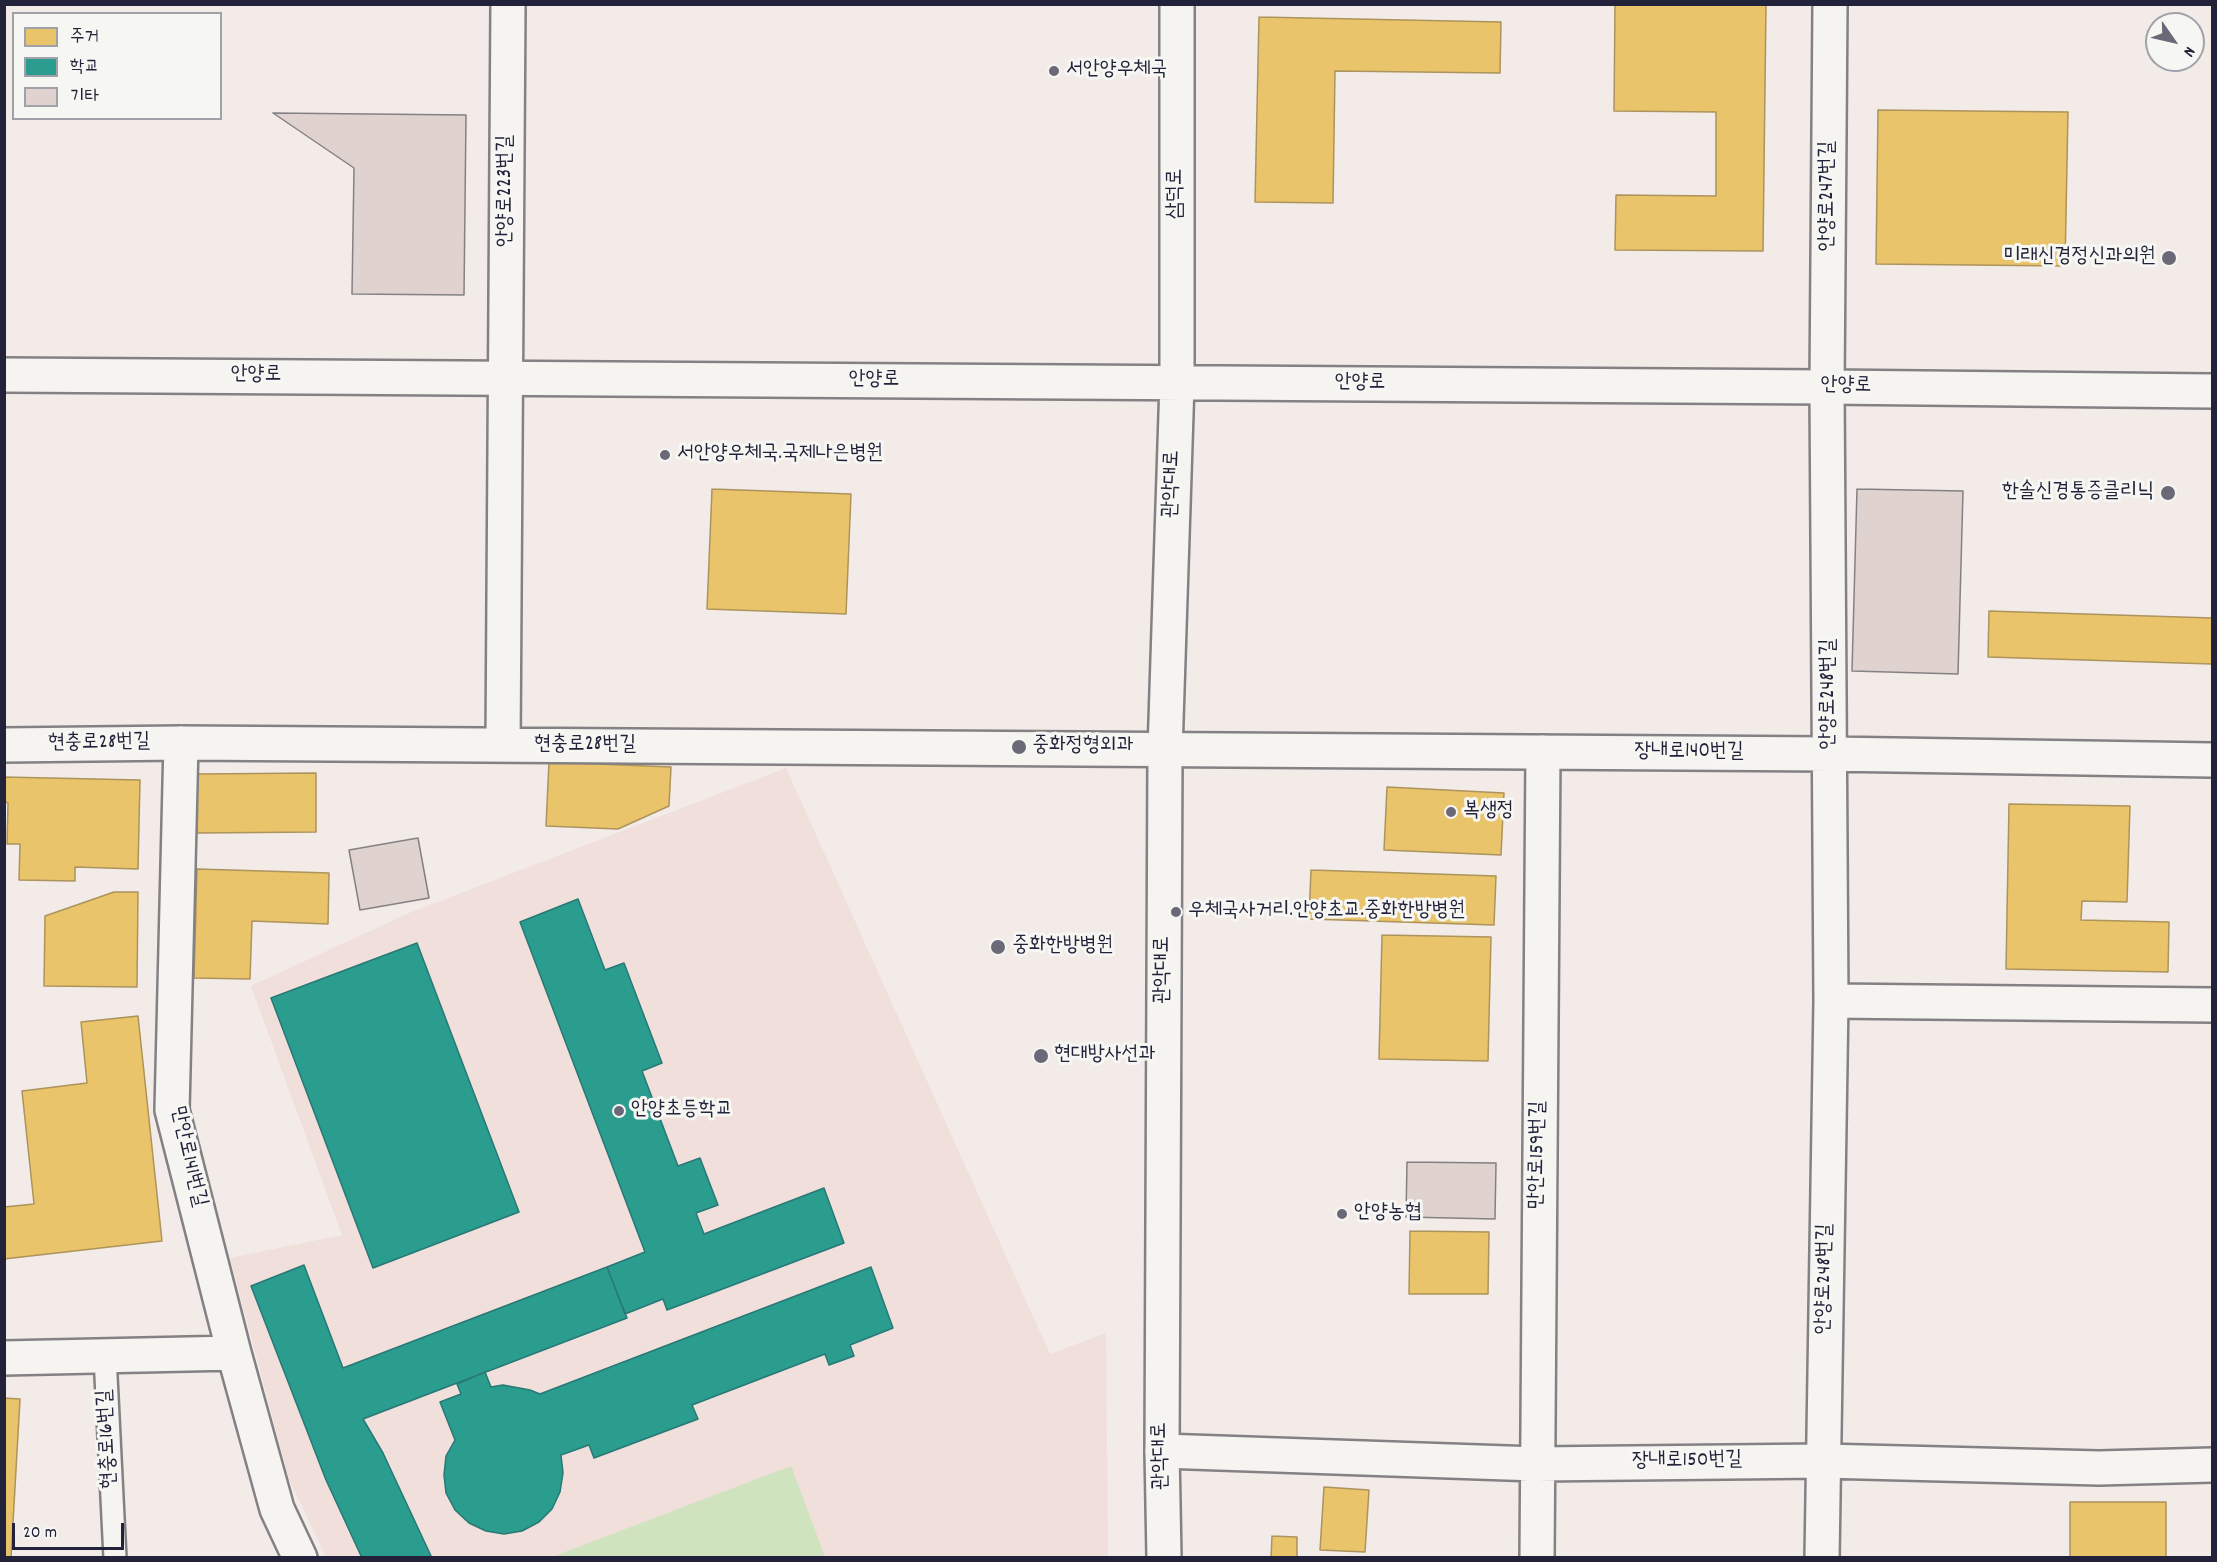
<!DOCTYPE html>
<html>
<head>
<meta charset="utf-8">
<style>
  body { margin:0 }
  #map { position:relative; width:2217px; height:1562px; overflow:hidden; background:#f2ebe8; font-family:Dekko,"Poor Story",sans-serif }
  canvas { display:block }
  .frame { position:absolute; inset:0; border:6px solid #22223b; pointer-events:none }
  .legend { position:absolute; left:12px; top:12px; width:210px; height:108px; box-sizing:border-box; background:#f6f6f2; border:2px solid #a1a1a9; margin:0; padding:8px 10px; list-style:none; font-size:18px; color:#22223b }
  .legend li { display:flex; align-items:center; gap:12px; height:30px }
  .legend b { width:30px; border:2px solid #a1a1a9 }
  .north { position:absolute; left:2145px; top:12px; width:60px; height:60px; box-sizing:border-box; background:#f6f6f2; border:2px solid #a1a1a9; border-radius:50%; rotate:124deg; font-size:16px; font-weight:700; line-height:24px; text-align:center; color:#22223b }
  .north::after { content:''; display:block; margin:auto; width:21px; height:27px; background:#6b6878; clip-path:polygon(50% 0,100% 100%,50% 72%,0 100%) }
  .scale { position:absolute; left:12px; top:1523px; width:112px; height:27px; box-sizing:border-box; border:3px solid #22223b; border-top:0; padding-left:8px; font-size:18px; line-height:21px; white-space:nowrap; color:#22223b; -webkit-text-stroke:4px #f6f6f2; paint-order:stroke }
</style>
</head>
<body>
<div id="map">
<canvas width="2217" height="1562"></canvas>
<div class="frame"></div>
<ul class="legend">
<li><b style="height:16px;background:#e9c46a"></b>주거</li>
<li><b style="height:16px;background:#2a9d8f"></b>학교</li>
<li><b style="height:16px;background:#dfd2cf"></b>기타</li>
</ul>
<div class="north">N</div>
<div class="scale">20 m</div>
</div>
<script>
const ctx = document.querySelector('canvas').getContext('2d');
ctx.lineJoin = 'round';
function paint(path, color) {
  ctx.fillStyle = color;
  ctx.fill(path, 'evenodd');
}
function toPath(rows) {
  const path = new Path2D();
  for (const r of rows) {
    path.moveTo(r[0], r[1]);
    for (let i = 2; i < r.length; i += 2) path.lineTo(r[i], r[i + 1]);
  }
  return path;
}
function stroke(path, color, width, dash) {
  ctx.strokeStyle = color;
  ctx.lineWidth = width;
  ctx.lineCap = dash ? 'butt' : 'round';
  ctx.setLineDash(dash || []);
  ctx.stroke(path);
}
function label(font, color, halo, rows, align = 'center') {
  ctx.font = font + ' Dekko,"Poor Story",sans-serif';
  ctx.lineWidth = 6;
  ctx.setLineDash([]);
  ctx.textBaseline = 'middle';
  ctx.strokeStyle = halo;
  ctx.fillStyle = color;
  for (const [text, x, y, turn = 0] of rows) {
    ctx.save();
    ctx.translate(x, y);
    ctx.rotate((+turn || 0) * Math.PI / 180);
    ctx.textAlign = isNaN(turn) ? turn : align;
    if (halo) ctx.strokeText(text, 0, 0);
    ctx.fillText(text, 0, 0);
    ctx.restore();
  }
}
const built = toPath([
  [786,768,1050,1354,1106,1333,1108,1557,326,1557,289,1479,230,1258,342,1235,251,986,409,913]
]);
const green = toPath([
  [791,1466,825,1557,552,1557]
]);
const homes = toPath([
  [1615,4,1766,4,1763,251,1615,250,1616,195,1716,196,1716,112,1614,111,1615,4],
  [1259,17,1501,22,1500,73,1335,71,1333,203,1255,202,1259,17],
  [1878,110,2068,112,2065,266,1876,264,1878,110],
  [712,489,851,494,846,614,707,609,712,489],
  [1989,611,2212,618,2212,664,1988,657,1989,611],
  [549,762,671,767,669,806,618,829,546,826,549,762],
  [316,773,316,832,197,833,197,774,316,773],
  [4,777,140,780,138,869,75,867,75,881,19,880,20,844,7,844,8,803,4,801,4,777],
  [1387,787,1504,793,1501,855,1384,850,1387,787],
  [2009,804,2130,806,2127,902,2082,901,2081,920,2169,922,2168,972,2006,969,2009,804],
  [197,869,329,873,328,924,252,921,250,979,194,978,197,869],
  [1311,870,1496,876,1494,925,1309,919,1311,870],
  [114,892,138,892,137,987,44,986,45,916,114,892],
  [1382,935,1491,937,1488,1061,1379,1059,1382,935],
  [138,1016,162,1241,4,1259,4,1207,34,1204,22,1091,87,1083,81,1022,138,1016],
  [1410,1231,1489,1232,1488,1294,1409,1294,1410,1231],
  [4,1398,20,1399,11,1558,4,1558,4,1398],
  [1324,1487,1369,1490,1365,1552,1320,1550,1324,1487],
  [2070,1502,2166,1502,2166,1558,2070,1558,2070,1502],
  [1272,1536,1297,1537,1297,1558,1271,1558,1272,1536]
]);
const schools = toPath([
  [578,899,605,970,624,963,662,1063,642,1071,678,1166,700,1158,718,1205,696,1213,704,1234,824,1188,844,1243,667,1310,663,1299,625,1314,607,1267,645,1252,520,922,578,899],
  [417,943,519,1212,373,1268,271,998,417,943],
  [304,1265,343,1368,607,1267,627,1318,363,1419,383,1453,432,1558,362,1558,326,1480,251,1286,304,1265],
  [871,1267,893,1328,850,1345,854,1356,829,1365,825,1354,692,1405,698,1419,594,1458,589,1445,561,1455,563,1473,560,1492,552,1509,539,1522,522,1531,504,1534,486,1531,469,1523,455,1510,446,1493,444,1475,446,1456,455,1440,440,1402,461,1394,457,1384,485,1372,491,1387,503,1385,530,1390,540,1394,871,1267]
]);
const building = toPath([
  [273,113,466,115,464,295,352,294,354,168,273,113],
  [1857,489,1963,491,1958,674,1852,671,1857,489],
  [418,838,429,898,360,910,349,850,418,838],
  [1407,1162,1496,1163,1495,1219,1406,1217,1407,1162]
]);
const service = toPath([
  [105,1356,115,1558]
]);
const minor = toPath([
  [181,743,172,1110,234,1353,277,1509,300,1558],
  [4,745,181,743,1830,754,2212,760],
  [503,745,508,4],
  [1831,1001,2212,1005],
  [4,1358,234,1353],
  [1162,1451,1536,1464,1823,1461,2099,1468,2212,1465],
  [1537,1558,1543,752],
  [1822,1558,1831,1001,1827,387,1830,4]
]);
const tertiary = toPath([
  [4,375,1827,387,2212,391],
  [1164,1558,1162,1451,1165,751,1177,383,1177,4]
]);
const markers = [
  [1054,71,6,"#6b6878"],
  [2169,258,8,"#6b6878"],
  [665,455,6,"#6b6878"],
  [2168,493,8,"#6b6878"],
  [1019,747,8,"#6b6878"],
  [1451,812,6,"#6b6878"],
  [1176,912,6,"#6b6878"],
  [998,947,8,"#6b6878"],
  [1041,1056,8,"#6b6878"],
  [619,1111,6,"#6b6878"],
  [1342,1214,6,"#6b6878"]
];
const poiNames = [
  ["서안양우체국",1066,71],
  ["미래신경정신과의원",2156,258,"right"],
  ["서안양우체국.국제나은병원",677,455],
  ["한솔신경통증클리닉",2154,493,"right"],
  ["중화정형외과",1032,747],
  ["복생정",1463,812],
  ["우체국사거리.안양초교.중화한방병원",1188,912],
  ["중화한방병원",1012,947],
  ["현대방사선과",1054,1056],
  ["안양초등학교",631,1111],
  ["안양농협",1354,1214]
];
const streetNames = [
  ["안양로223번길",507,191,-90],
  ["삼덕로",1177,194,-90],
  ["안양로247번길",1829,196,-90],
  ["안양로",256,376],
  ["안양로",874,381],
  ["안양로",1360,384],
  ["안양로",1846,387,1],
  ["관악대로",1173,484,-88],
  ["안양로248번길",1830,694,-90],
  ["현충로28번길",99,744,-1],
  ["현충로28번길",585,746],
  ["장내로140번길",1689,753],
  ["관악대로",1164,970,-90],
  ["만안로159번길",1539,1155,-89],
  ["만안로141번길",187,1157,77],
  ["안양로248번길",1826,1279,-89],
  ["현충로16번길",109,1439,-93],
  ["관악대로",1162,1456,-91],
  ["장내로150번길",1687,1462,-1]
];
paint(built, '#f0dfda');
paint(green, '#cee3be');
paint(homes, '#e9c46a');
stroke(homes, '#ad935c', 1.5);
paint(schools, '#2a9d8f');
stroke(schools, '#287876', 1.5);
paint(building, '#dfd2cf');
stroke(building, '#848184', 1.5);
stroke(service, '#848184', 26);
stroke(minor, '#848184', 38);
stroke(tertiary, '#848184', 38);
stroke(service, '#f5f4f1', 21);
stroke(minor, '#f5f4f1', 33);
stroke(tertiary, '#f5f4f1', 33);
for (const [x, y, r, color] of markers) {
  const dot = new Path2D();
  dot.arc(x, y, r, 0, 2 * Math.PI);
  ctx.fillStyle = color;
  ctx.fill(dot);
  stroke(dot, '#f6f6f2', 2);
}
label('21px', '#22223b', '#f6f6f2', poiNames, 'left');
label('21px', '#22223b', '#f6f6f2', streetNames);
</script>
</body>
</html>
